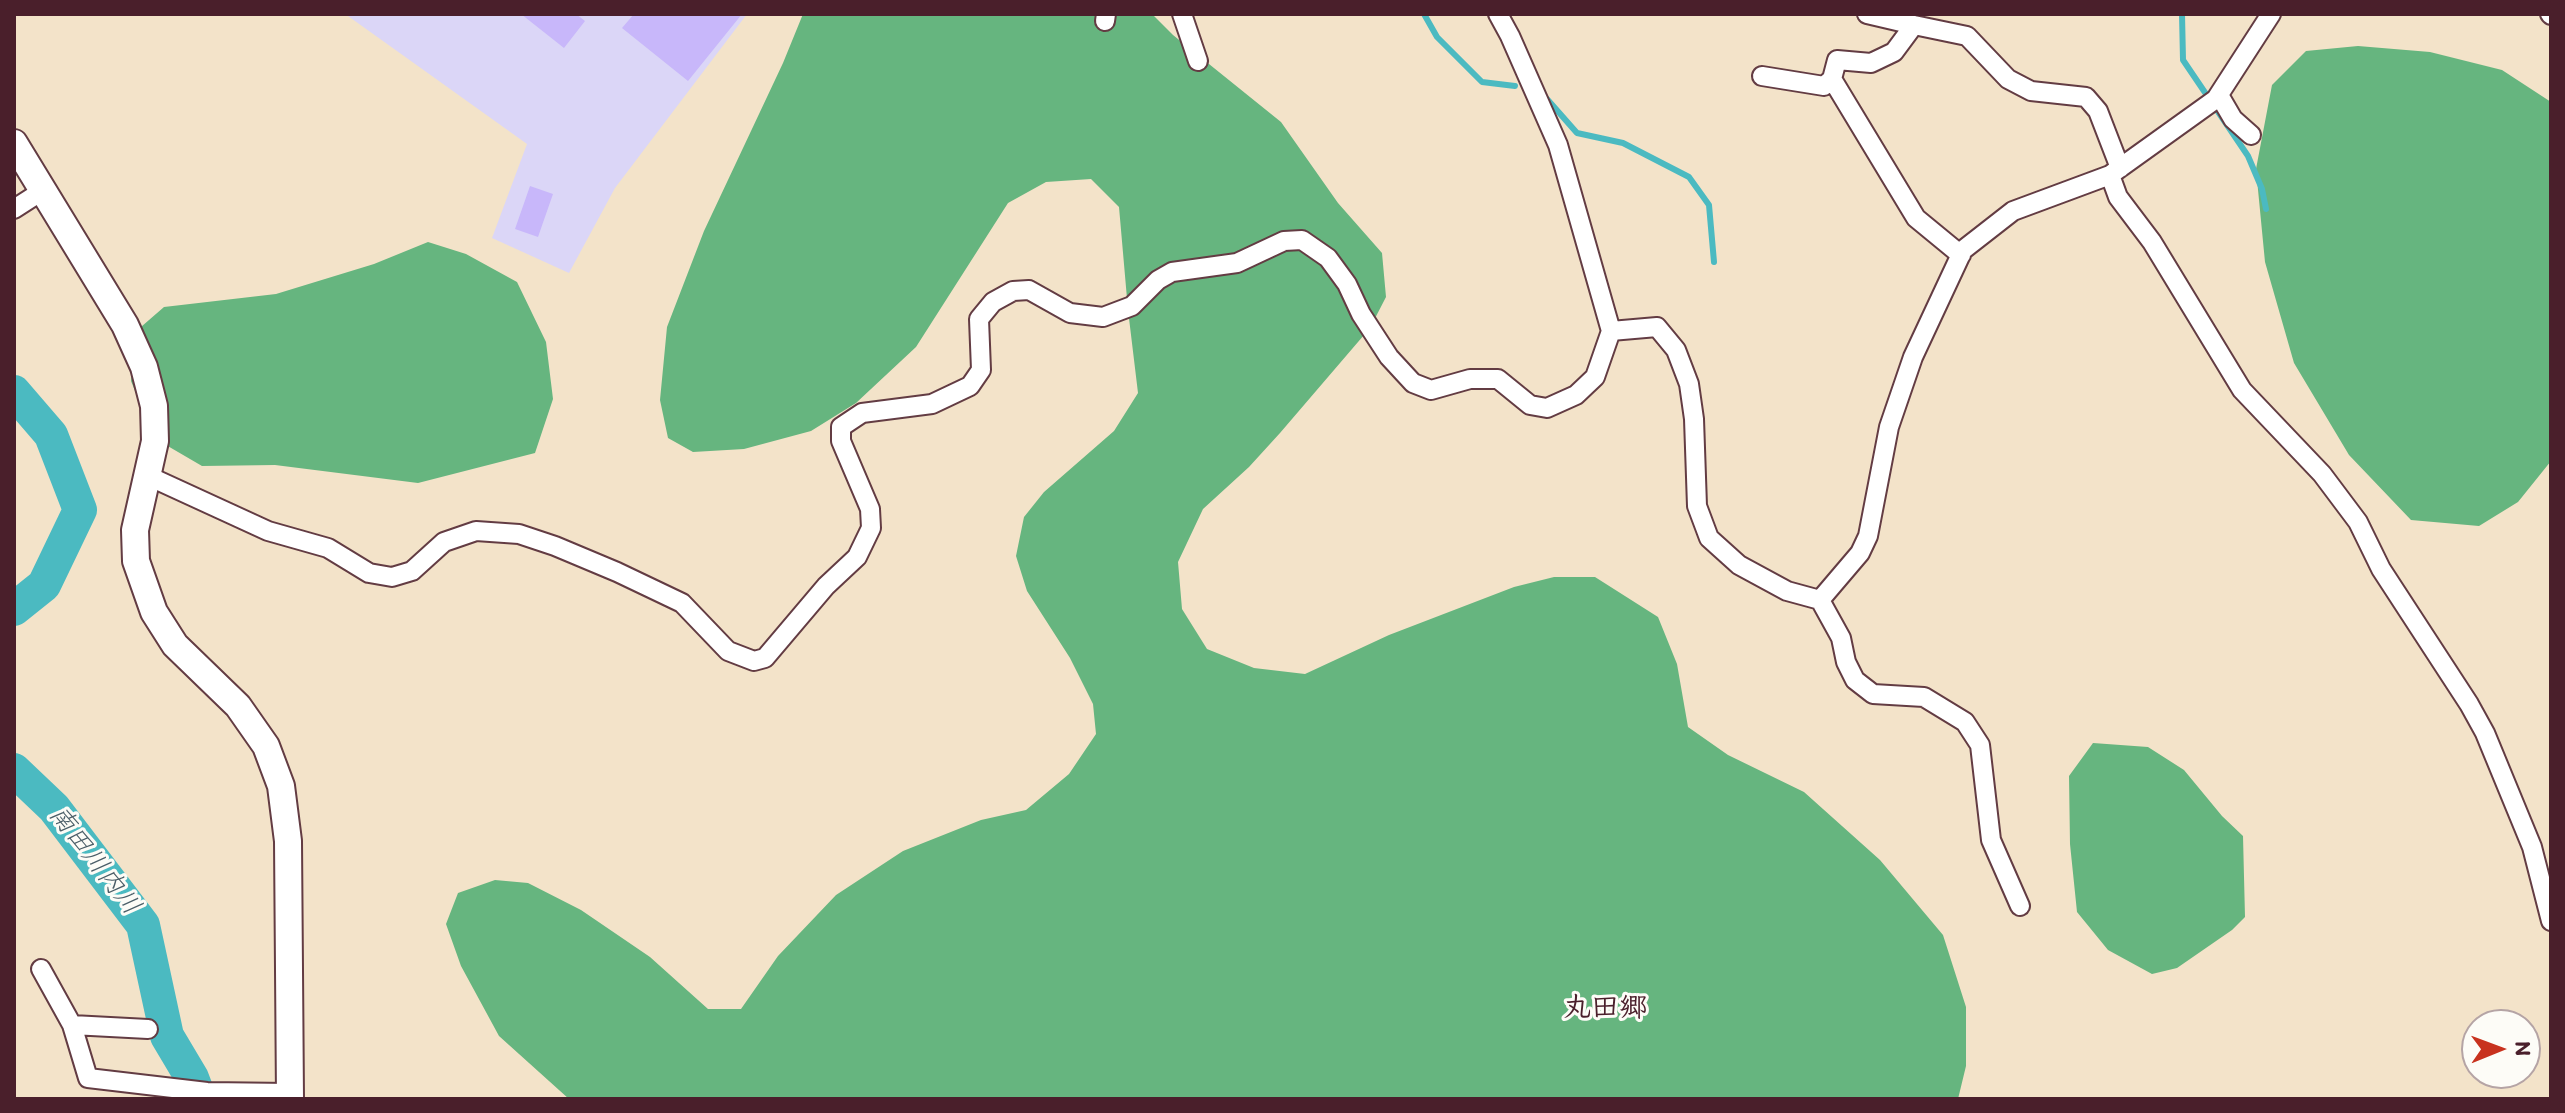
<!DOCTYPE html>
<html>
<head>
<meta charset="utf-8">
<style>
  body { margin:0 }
  #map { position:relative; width:2565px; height:1113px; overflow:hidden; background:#f3e3c9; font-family:Itim,sans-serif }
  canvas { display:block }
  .frame { position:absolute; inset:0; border:16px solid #4a1f2b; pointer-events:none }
  .north { position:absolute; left:2461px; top:1009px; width:80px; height:80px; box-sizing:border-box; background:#fdfcf7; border:2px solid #b5a4a5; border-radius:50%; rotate:89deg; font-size:22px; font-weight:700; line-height:32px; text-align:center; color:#4a1f2b }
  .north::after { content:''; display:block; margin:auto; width:28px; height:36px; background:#c8321e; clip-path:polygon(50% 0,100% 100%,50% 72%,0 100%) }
</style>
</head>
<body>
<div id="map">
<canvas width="2565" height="1113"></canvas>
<div class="frame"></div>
<div class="north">N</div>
</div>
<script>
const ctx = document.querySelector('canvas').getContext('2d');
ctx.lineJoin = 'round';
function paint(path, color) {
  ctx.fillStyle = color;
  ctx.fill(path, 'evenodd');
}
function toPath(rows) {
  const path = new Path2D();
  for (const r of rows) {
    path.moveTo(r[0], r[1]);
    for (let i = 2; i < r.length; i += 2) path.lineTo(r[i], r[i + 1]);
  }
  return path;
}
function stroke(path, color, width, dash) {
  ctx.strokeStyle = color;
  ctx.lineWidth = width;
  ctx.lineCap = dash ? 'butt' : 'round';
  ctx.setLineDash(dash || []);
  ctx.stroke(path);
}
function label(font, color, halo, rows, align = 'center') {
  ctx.font = font + ' Itim,"Klee One",sans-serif';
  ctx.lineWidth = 6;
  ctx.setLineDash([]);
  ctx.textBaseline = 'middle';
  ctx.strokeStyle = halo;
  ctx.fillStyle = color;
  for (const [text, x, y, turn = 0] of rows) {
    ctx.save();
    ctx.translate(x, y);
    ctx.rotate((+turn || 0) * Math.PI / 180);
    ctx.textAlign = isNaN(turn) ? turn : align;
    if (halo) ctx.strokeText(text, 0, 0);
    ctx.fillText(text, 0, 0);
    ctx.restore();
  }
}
const built = toPath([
  [350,14,747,14,615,188,569,273,492,238,527,144,348,16]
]);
const forest = toPath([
  [803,14,1152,14,1173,35,1281,122,1338,203,1382,253,1386,297,1370,328,1280,433,1249,467,1203,509,1178,562,1182,609,1207,649,1254,668,1305,674,1389,635,1514,587,1554,577,1595,577,1658,617,1677,664,1688,727,1728,755,1804,792,1880,860,1943,935,1966,1007,1966,1066,1958,1099,569,1099,499,1036,461,966,446,924,458,893,495,880,528,883,581,910,650,957,708,1009,741,1009,778,956,836,895,903,851,981,820,1026,810,1069,774,1096,734,1093,704,1070,658,1027,591,1016,556,1024,517,1044,492,1114,431,1138,393,1128,310,1119,207,1091,179,1046,182,1008,203,916,347,856,403,811,431,744,449,693,452,668,438,660,400,667,327,704,231,783,63],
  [2358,46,2430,52,2502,70,2551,102,2551,461,2518,502,2479,526,2411,520,2349,455,2294,363,2265,262,2256,169,2272,85,2306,51],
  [428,242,466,254,517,282,546,342,553,399,535,453,418,483,275,465,202,466,154,438,131,381,134,333,164,307,276,294,374,264],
  [2093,743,2148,747,2184,770,2222,816,2243,836,2245,917,2232,930,2177,968,2152,974,2108,950,2077,912,2070,844,2069,776]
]);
const stream = toPath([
  [1424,14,1437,37,1482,82,1515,86],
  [2182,14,2183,60,2248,156,2262,189,2266,209],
  [1547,99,1577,133,1623,143,1689,177,1709,205,1714,262]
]);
const river = toPath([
  [14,392,51,435,80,510,44,585,14,609],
  [14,770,54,808,143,925,167,1036,192,1078,200,1099]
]);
const building = toPath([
  [521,14,576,14,585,21,564,48],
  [634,14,742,14,688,81,622,28],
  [530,186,553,194,538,237,515,229]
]);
const street = toPath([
  [1182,14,1198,61],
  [1867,14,1914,25],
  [2550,14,2551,15],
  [1105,21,1106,14],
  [1762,76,1824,86,1832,79,1837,60,1871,63,1894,52,1914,25,1967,36,2008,79,2031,91,2086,97,2098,111,2120,168],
  [1832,79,1916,218,1961,255],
  [2219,95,2233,119,2251,135],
  [2110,175,2118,197,2152,242,2242,390,2322,474,2358,522,2381,569,2469,704,2485,733,2532,847,2551,921],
  [14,209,42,191],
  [1611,331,1657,327,1676,350,1689,384,1694,419,1697,506,1709,538,1739,565,1787,591,1820,600,1841,638,1846,662,1855,680,1873,694,1924,697,1965,722,1980,745,1991,840,2020,906],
  [146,475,268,531,328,548,369,573,392,577,412,571,444,542,476,531,519,534,555,546,617,572,682,603,728,651,754,661,765,658,826,586,857,557,871,528,870,509,841,441,841,427,862,413,932,404,970,386,981,370,979,319,993,302,1013,291,1029,290,1070,313,1103,317,1132,306,1158,280,1172,272,1237,263,1284,241,1302,240,1328,258,1347,284,1361,314,1389,357,1413,383,1431,390,1470,379,1498,379,1530,405,1547,408,1576,395,1595,377,1611,331,1558,145,1510,36,1498,14],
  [1820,600,1860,553,1868,536,1889,427,1913,357,1963,250,2013,211,2110,175,2216,99,2271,14],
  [41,969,72,1025,88,1078,207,1092,290,1093],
  [72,1025,148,1029]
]);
const secondary = toPath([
  [14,143,125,325,144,367,154,406,155,441,135,530,136,561,154,612,175,645,238,706,266,746,281,786,288,841,290,1099]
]);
const waterNames = [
  ["南田川内川",94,861,52]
];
const quarterNames = [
  ["丸田郷",1605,1009]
];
paint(built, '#dbd6f7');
paint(forest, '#66b57f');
stroke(stream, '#4bbac1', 6);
stroke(river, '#4bbac1', 34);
paint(building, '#c8b7fa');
stroke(street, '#633c43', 22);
stroke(secondary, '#633c43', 30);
stroke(street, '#fff', 18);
stroke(secondary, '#fff', 26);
label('italic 26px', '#4a5d67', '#fdfcf7', waterNames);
label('bold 28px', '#4a1f2b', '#fdfcf7', quarterNames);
</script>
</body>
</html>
